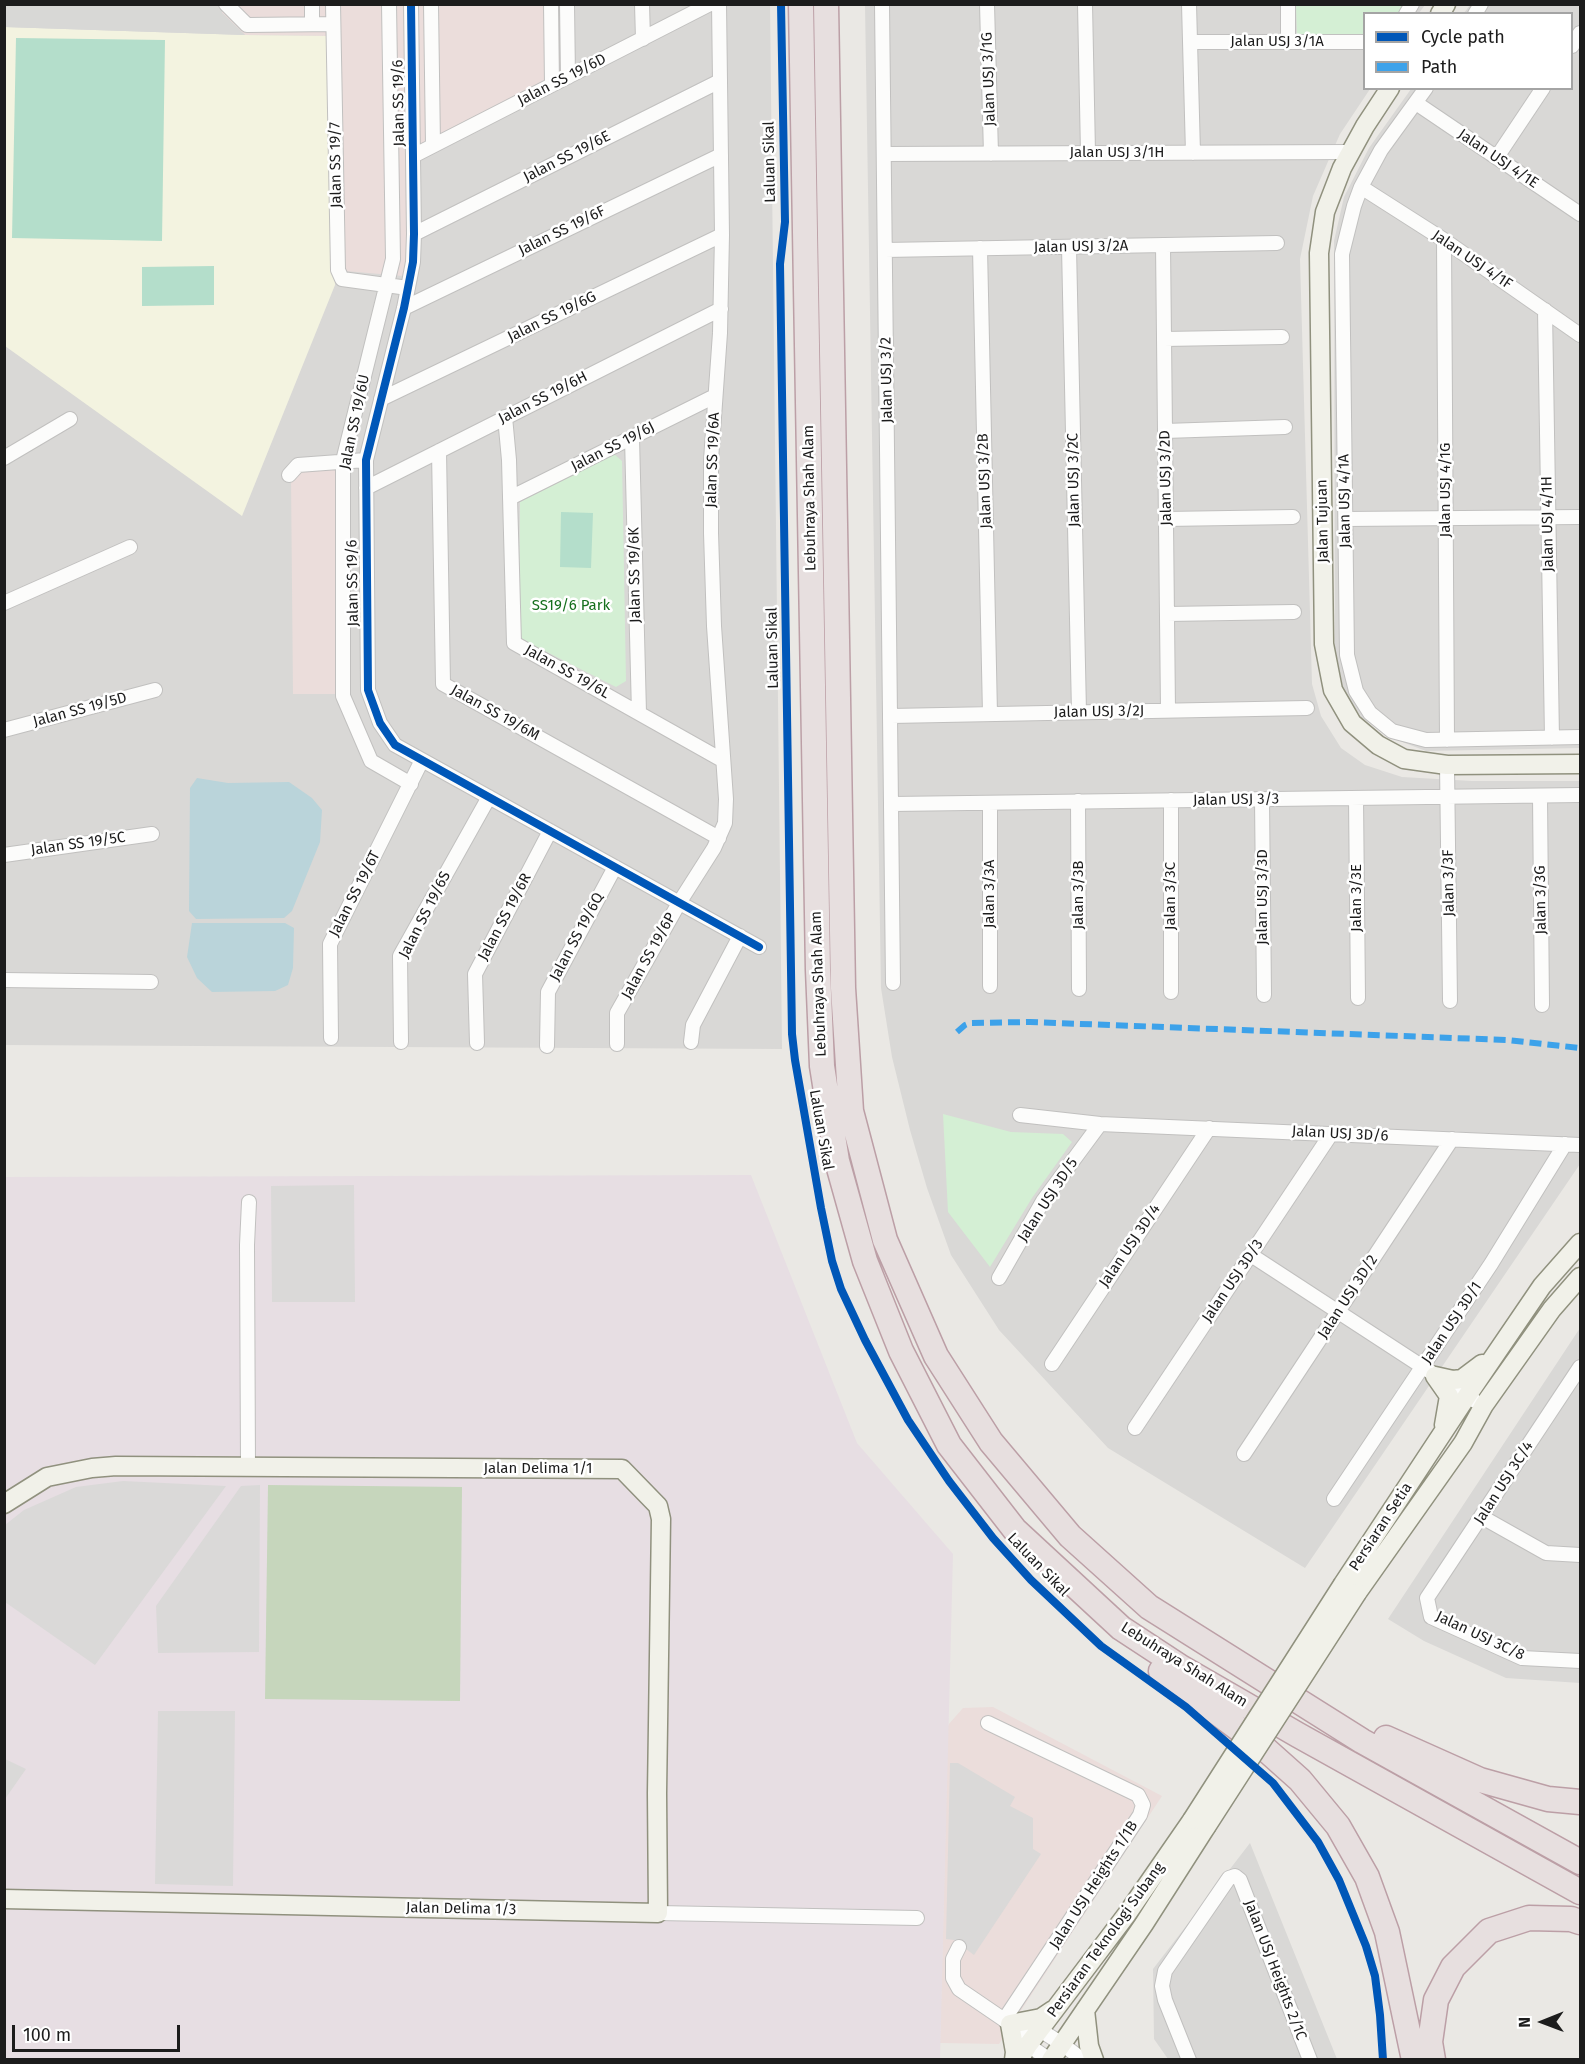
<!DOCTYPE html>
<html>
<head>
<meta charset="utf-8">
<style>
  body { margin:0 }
  #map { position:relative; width:1585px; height:2064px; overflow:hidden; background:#eae8e4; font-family:"Fira Sans",sans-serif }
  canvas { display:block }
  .frame { position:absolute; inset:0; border:6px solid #1c1c1c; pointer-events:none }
  .legend { position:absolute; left:1363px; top:12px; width:210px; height:78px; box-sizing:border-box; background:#fff; border:2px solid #a4a4a4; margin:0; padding:8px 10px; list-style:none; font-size:18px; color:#1c1c1c }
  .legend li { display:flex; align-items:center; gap:12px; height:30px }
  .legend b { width:30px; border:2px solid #a4a4a4 }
  .north { position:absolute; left:1513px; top:1992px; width:60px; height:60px; -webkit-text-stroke:4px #fff; paint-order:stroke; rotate:269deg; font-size:16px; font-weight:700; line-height:24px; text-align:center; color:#1c1c1c }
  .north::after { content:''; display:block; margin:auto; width:21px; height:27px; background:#1c1c1c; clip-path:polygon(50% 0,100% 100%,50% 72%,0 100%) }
  .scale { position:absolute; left:12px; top:2025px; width:168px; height:27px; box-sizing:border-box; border:3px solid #1c1c1c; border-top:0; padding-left:8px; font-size:18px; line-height:21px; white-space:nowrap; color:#1c1c1c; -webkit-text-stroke:4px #fff; paint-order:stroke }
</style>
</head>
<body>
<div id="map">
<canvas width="1585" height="2064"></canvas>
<div class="frame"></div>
<ul class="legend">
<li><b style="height:8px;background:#0057b8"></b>Cycle path</li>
<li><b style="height:8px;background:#3da2ea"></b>Path</li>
</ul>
<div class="north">N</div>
<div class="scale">100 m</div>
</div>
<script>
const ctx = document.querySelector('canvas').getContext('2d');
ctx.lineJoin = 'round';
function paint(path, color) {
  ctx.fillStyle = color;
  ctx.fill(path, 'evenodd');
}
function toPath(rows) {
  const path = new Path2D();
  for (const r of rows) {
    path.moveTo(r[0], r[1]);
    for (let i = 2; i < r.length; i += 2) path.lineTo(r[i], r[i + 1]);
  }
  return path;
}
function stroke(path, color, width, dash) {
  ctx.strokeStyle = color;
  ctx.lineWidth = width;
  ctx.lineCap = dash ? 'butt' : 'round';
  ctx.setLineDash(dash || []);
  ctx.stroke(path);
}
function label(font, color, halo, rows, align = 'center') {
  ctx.font = font + ' "Fira Sans",sans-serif';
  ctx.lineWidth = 5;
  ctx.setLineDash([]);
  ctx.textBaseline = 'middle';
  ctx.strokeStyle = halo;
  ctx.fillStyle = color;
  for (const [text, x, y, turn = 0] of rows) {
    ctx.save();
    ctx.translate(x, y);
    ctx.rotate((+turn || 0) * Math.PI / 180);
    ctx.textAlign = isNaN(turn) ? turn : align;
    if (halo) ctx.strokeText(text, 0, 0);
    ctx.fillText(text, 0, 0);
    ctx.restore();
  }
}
const residential = toPath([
  [5,5,770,5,782,1049,5,1045],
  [865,5,1425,5,1419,13,1364,14,1364,88,1370,89,1340,134,1313,196,1300,259,1312,684,1321,716,1341,748,1365,765,1402,777,1472,781,1580,781,1580,1164,1305,1568,1108,1448,999,1330,951,1255,927,1188,910,1130,892,1057,881,988],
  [1470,5,1580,5,1580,748,1426,751,1389,737,1362,718,1344,692,1335,648,1334,241,1344,197,1369,148,1411,89,1572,88,1572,14,1464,13],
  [1580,1328,1580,1683,1506,1678,1424,1641,1388,1619],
  [1250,1843,1337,2059,1168,2059,1154,2039,1153,1969]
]);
const commercial = toPath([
  [222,5,565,5,567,69,408,150,409,256,403,276,334,270,329,36,245,35,222,13],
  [339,465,339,694,293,694,291,478,301,469],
  [993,1707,1162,1796,999,2044,940,2043,948,1725,963,1708]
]);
const industrial = toPath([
  [751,1175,857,1443,953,1554,940,2059,5,2060,5,1177]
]);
const education = toPath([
  [5,27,245,35,329,36,335,285,242,516,5,346]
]);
const religious = toPath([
  [209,4,222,13,245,35,5,27,5,5]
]);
const forest = toPath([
  [268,1485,462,1487,460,1701,265,1699]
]);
const park = toPath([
  [1296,5,1406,5,1400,13,1364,14,1364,37,1297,36],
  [614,454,622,461,626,681,616,687,519,638,520,502],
  [943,1114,1011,1132,1063,1134,1072,1142,1032,1198,990,1267,948,1212]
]);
const pitch = toPath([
  [16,38,165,40,162,241,12,238],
  [214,266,214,305,142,306,142,267],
  [561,512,593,513,591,568,560,567]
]);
const parking = toPath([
  [354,1185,355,1302,272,1302,271,1186],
  [123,1481,226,1486,95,1665,5,1602,5,1525,24,1510,76,1487],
  [260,1485,259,1652,158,1653,156,1606,241,1486],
  [158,1711,235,1711,233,1886,155,1884],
  [5,1759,26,1769,5,1799],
  [950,1763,958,1763,1015,1797,1010,1806,1033,1818,1033,1849,1041,1854,974,1955,954,1940,946,1939]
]);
const water = toPath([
  [197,778,228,783,289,782,312,798,322,810,320,842,292,911,284,918,196,919,189,911,190,788],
  [192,923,285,923,294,928,293,968,288,985,275,991,212,992,197,978,187,957]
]);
const street = toPath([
  [226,4,247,25,333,24],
  [312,4,312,24],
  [333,4,338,270,342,279,408,288],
  [389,4,393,259,343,461,343,696,371,761,411,784],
  [411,4,414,234,413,262,404,308,366,460,368,690,380,723,395,745,759,947],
  [431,4,433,145],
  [551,4,552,85],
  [567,4,568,77],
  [642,4,643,39],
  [882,4,893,983],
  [987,4,991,154],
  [1085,4,1088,153],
  [1189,4,1193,153],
  [1406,14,1412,4],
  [1475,14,1481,4],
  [1190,42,1364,42],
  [1288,42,1288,4],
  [1572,46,1580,33],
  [1426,88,1381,150,1361,187,1354,206,1342,254,1347,655,1356,691,1370,713,1392,731,1426,740,1580,737],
  [1416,103,1580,214],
  [884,154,1350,152],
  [413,156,710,4],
  [1497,157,1543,88],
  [1361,187,1444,240,1580,335],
  [414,234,720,81],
  [1444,240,1447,740],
  [1163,245,1168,710],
  [1069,247,1079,712],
  [980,248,990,714],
  [885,250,1277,243],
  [404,308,721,155],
  [1545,310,1552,738],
  [1164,339,1282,337],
  [381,399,722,235],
  [505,417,509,460,514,643,722,760],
  [1165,431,1285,427],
  [632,438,639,713],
  [439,451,443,684,719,838],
  [4,458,70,419],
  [289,475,298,465,366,460],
  [366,488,721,309],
  [510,498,715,396],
  [1166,519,1293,517],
  [1346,519,1580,517],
  [4,603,130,547],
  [1167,614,1294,612],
  [891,716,1307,708],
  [4,730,155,690],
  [1447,765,1450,1001],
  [1540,796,1542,1005],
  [1356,798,1358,998],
  [1262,799,1264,995],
  [1171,800,1171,992],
  [1078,801,1079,989],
  [990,803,990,986],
  [892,804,1580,795],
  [4,855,152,834],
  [4,980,151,982],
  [331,1038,330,944,422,760],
  [401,1042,400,956,489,797],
  [691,1042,693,1025,740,936],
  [477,1043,475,974,550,831],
  [617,1044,617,1013,679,903,714,848,725,823,726,799,714,626,711,533,711,460,720,333,722,235,719,4],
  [547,1046,548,992,615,867],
  [1020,1115,1100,1124,1580,1145],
  [1251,1255,1475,1401],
  [999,1278,1043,1201,1100,1124],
  [1052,1364,1209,1128],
  [1580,1367,1427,1598,1431,1617,1522,1658,1580,1661],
  [1135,1428,1331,1134],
  [1244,1454,1452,1139],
  [248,1467,247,1245,249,1202],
  [1334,1499,1491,1264,1565,1144],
  [1482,1517,1546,1553,1580,1555],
  [988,1723,1138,1795,1143,1805,1140,1815,1004,2020],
  [658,1913,917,1918],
  [959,1947,953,1959,953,1978,959,1989,1022,2032,1028,2045,1050,2060],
  [1030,2031,1040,2030,1062,2044,1083,2060],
  [1189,2060,1165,2000,1162,1986,1165,1971,1229,1878,1235,1876,1240,1880,1310,2060]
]);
const secondary = toPath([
  [1440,14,1446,4],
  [1390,88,1365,126,1342,168,1325,212,1319,253,1324,644,1333,690,1352,723,1378,745,1404,759,1447,765,1580,764],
  [1435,1376,1453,1380,1462,1379,1482,1364],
  [1435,1376,1449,1396,1444,1425],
  [4,1504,47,1477,92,1468,116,1466,622,1469,658,1506,661,1519,657,1793,658,1913,4,1899],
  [1343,1584,1467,1396,1542,1286,1580,1243],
  [1357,1593,1463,1443,1484,1405,1552,1309,1580,1277],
  [1085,2010,1089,2046,1094,2060],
  [1014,2060,1015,2052,1010,2024,1041,2018,1053,2010],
  [1019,2060,1028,2045,1127,1914,1192,1820],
  [1051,2060,1144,1924,1206,1827]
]);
const highway = toPath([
  [801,4,818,970,822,1066,837,1161,865,1261,901,1351,949,1445,1015,1530,1121,1628,1182,1668,1298,1735,1580,1892],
  [826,4,843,988,851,1111,885,1240,936,1356,991,1442,1070,1536,1149,1607,1362,1741,1580,1862],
  [1161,1671,1263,1747,1300,1780,1338,1826,1367,1877,1387,1932,1414,2060],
  [1386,1738,1480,1780,1548,1799,1580,1802],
  [1433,2060,1430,2042,1436,2000,1453,1967,1489,1931,1529,1918,1571,1919,1580,1922]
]);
const secondaryBridge = toPath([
  [1192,1820,1343,1584],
  [1206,1827,1357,1593]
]);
const quiet = toPath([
  [957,1032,965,1025,970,1023,1030,1022,1507,1040,1580,1048]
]);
const cycleway = toPath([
  [411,4,414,234,413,262,404,308,366,460,368,690,380,723,395,745,759,947],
  [781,4,785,222,780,264,792,1034,795,1060,821,1208,832,1261,841,1289,865,1340,908,1420,949,1481,993,1538,1031,1580,1101,1646,1186,1707,1273,1783,1318,1842,1339,1880,1366,1946,1375,1976,1380,2015,1383,2060]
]);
const streetNames = [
  ["Jalan USJ 3/1A",1277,42],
  ["Jalan USJ 3/1G",989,79,-92],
  ["Jalan SS 19/6D",562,80,-27],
  ["Jalan SS 19/6",399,103,-91],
  ["Jalan USJ 3/1H",1117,153],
  ["Jalan SS 19/6E",567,157,-27],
  ["Jalan USJ 4/1E",1498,159,34],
  ["Laluan Sikal",770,162,-91],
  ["Jalan SS 19/7",336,165,-91],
  ["Jalan SS 19/6F",562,231,-26],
  ["Jalan USJ 3/2A",1081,247,-1],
  ["Jalan USJ 4/1F",1472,260,34],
  ["Jalan SS 19/6G",552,317,-26],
  ["Jalan USJ 3/2",887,380,-91],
  ["Jalan SS 19/6H",543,398,-27],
  ["Jalan SS 19/6U",355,422,-78],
  ["Jalan SS 19/6J",613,447,-27],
  ["Jalan SS 19/6A",713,460,-88],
  ["Jalan USJ 3/2D",1166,478,-91],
  ["Jalan USJ 3/2C",1074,480,-91],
  ["Jalan USJ 3/2B",985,481,-92],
  ["Jalan USJ 4/1G",1446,490,-90],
  ["Lebuhraya Shah Alam",810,498,-91],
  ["Jalan USJ 4/1A",1345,501,-91],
  ["Jalan Tujuan",1323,521,-91],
  ["Jalan USJ 4/1H",1548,524,-91],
  ["Jalan SS 19/6K",635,575,-91],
  ["Jalan SS 19/6",353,583,-91],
  ["Laluan Sikal",773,648,-91],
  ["Jalan SS 19/6L",567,672,29],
  ["Jalan SS 19/5D",80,710,-15],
  ["Jalan USJ 3/2J",1099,712,-1],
  ["Jalan SS 19/6M",495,713,29],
  ["Jalan USJ 3/3",1236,800,-1],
  ["Jalan SS 19/5C",78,844,-8],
  ["Jalan 3/3F",1449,883,-91],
  ["Jalan SS 19/6T",355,894,-63],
  ["Jalan 3/3A",990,894,-90],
  ["Jalan 3/3B",1079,895,-90],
  ["Jalan 3/3C",1171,896,-90],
  ["Jalan USJ 3/3D",1263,897,-90],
  ["Jalan 3/3E",1357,898,-90],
  ["Jalan 3/3G",1541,900,-91],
  ["Jalan SS 19/6S",425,915,-63],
  ["Jalan SS 19/6R",505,917,-62],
  ["Jalan SS 19/6Q",577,937,-62],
  ["Jalan SS 19/6P",649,956,-61],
  ["Lebuhraya Shah Alam",819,984,-92],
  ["Laluan Sikal",821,1130,80],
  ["Jalan USJ 3D/6",1340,1134,3],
  ["Jalan USJ 3D/5",1048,1200,-57],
  ["Jalan USJ 3D/4",1130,1246,-56],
  ["Jalan USJ 3D/3",1233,1281,-56],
  ["Jalan USJ 3D/2",1348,1297,-57],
  ["Jalan USJ 3D/1",1452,1323,-56],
  ["Jalan Delima 1/1",538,1469],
  ["Jalan USJ 3C/4",1504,1483,-57],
  ["Persiaran Setia",1381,1527,-57],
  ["Laluan Sikal",1038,1565,46],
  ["Jalan USJ 3C/8",1480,1636,25],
  ["Lebuhraya Shah Alam",1184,1665,32],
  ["Jalan USJ Heights 1/1B",1094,1885,-57],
  ["Jalan Delima 1/3",461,1909,1],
  ["Persiaran Teknologi Subang",1106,1940,-54],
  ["Jalan USJ Heights 2/1C",1275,1970,69]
];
const parkNames = [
  ["SS19/6 Park",571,606]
];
paint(residential, '#d9d8d6');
paint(commercial, '#ebdddb');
paint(industrial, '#e7dee3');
paint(education, '#f3f3e0');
paint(religious, '#d8d8d6');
paint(forest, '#c6d6bc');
paint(park, '#d4efd4');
paint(pitch, '#b4decb');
paint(parking, '#dad9d8');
paint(water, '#bad4da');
stroke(street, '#c1c0bf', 16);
stroke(secondary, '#90917e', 21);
stroke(highway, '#bc9fa6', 27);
stroke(street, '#fcfcfb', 14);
stroke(secondary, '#f1f1e9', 18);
stroke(highway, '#e7dfdf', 24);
stroke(secondaryBridge, '#90917e', 21, []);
stroke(secondaryBridge, '#f1f1e9', 18);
stroke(quiet, '#3da2ea', 6, [12, 6]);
stroke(cycleway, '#0057b8', 8);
label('15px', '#1c1c1c', '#fff', streetNames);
label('15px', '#156f1d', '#fff', parkNames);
</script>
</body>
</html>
